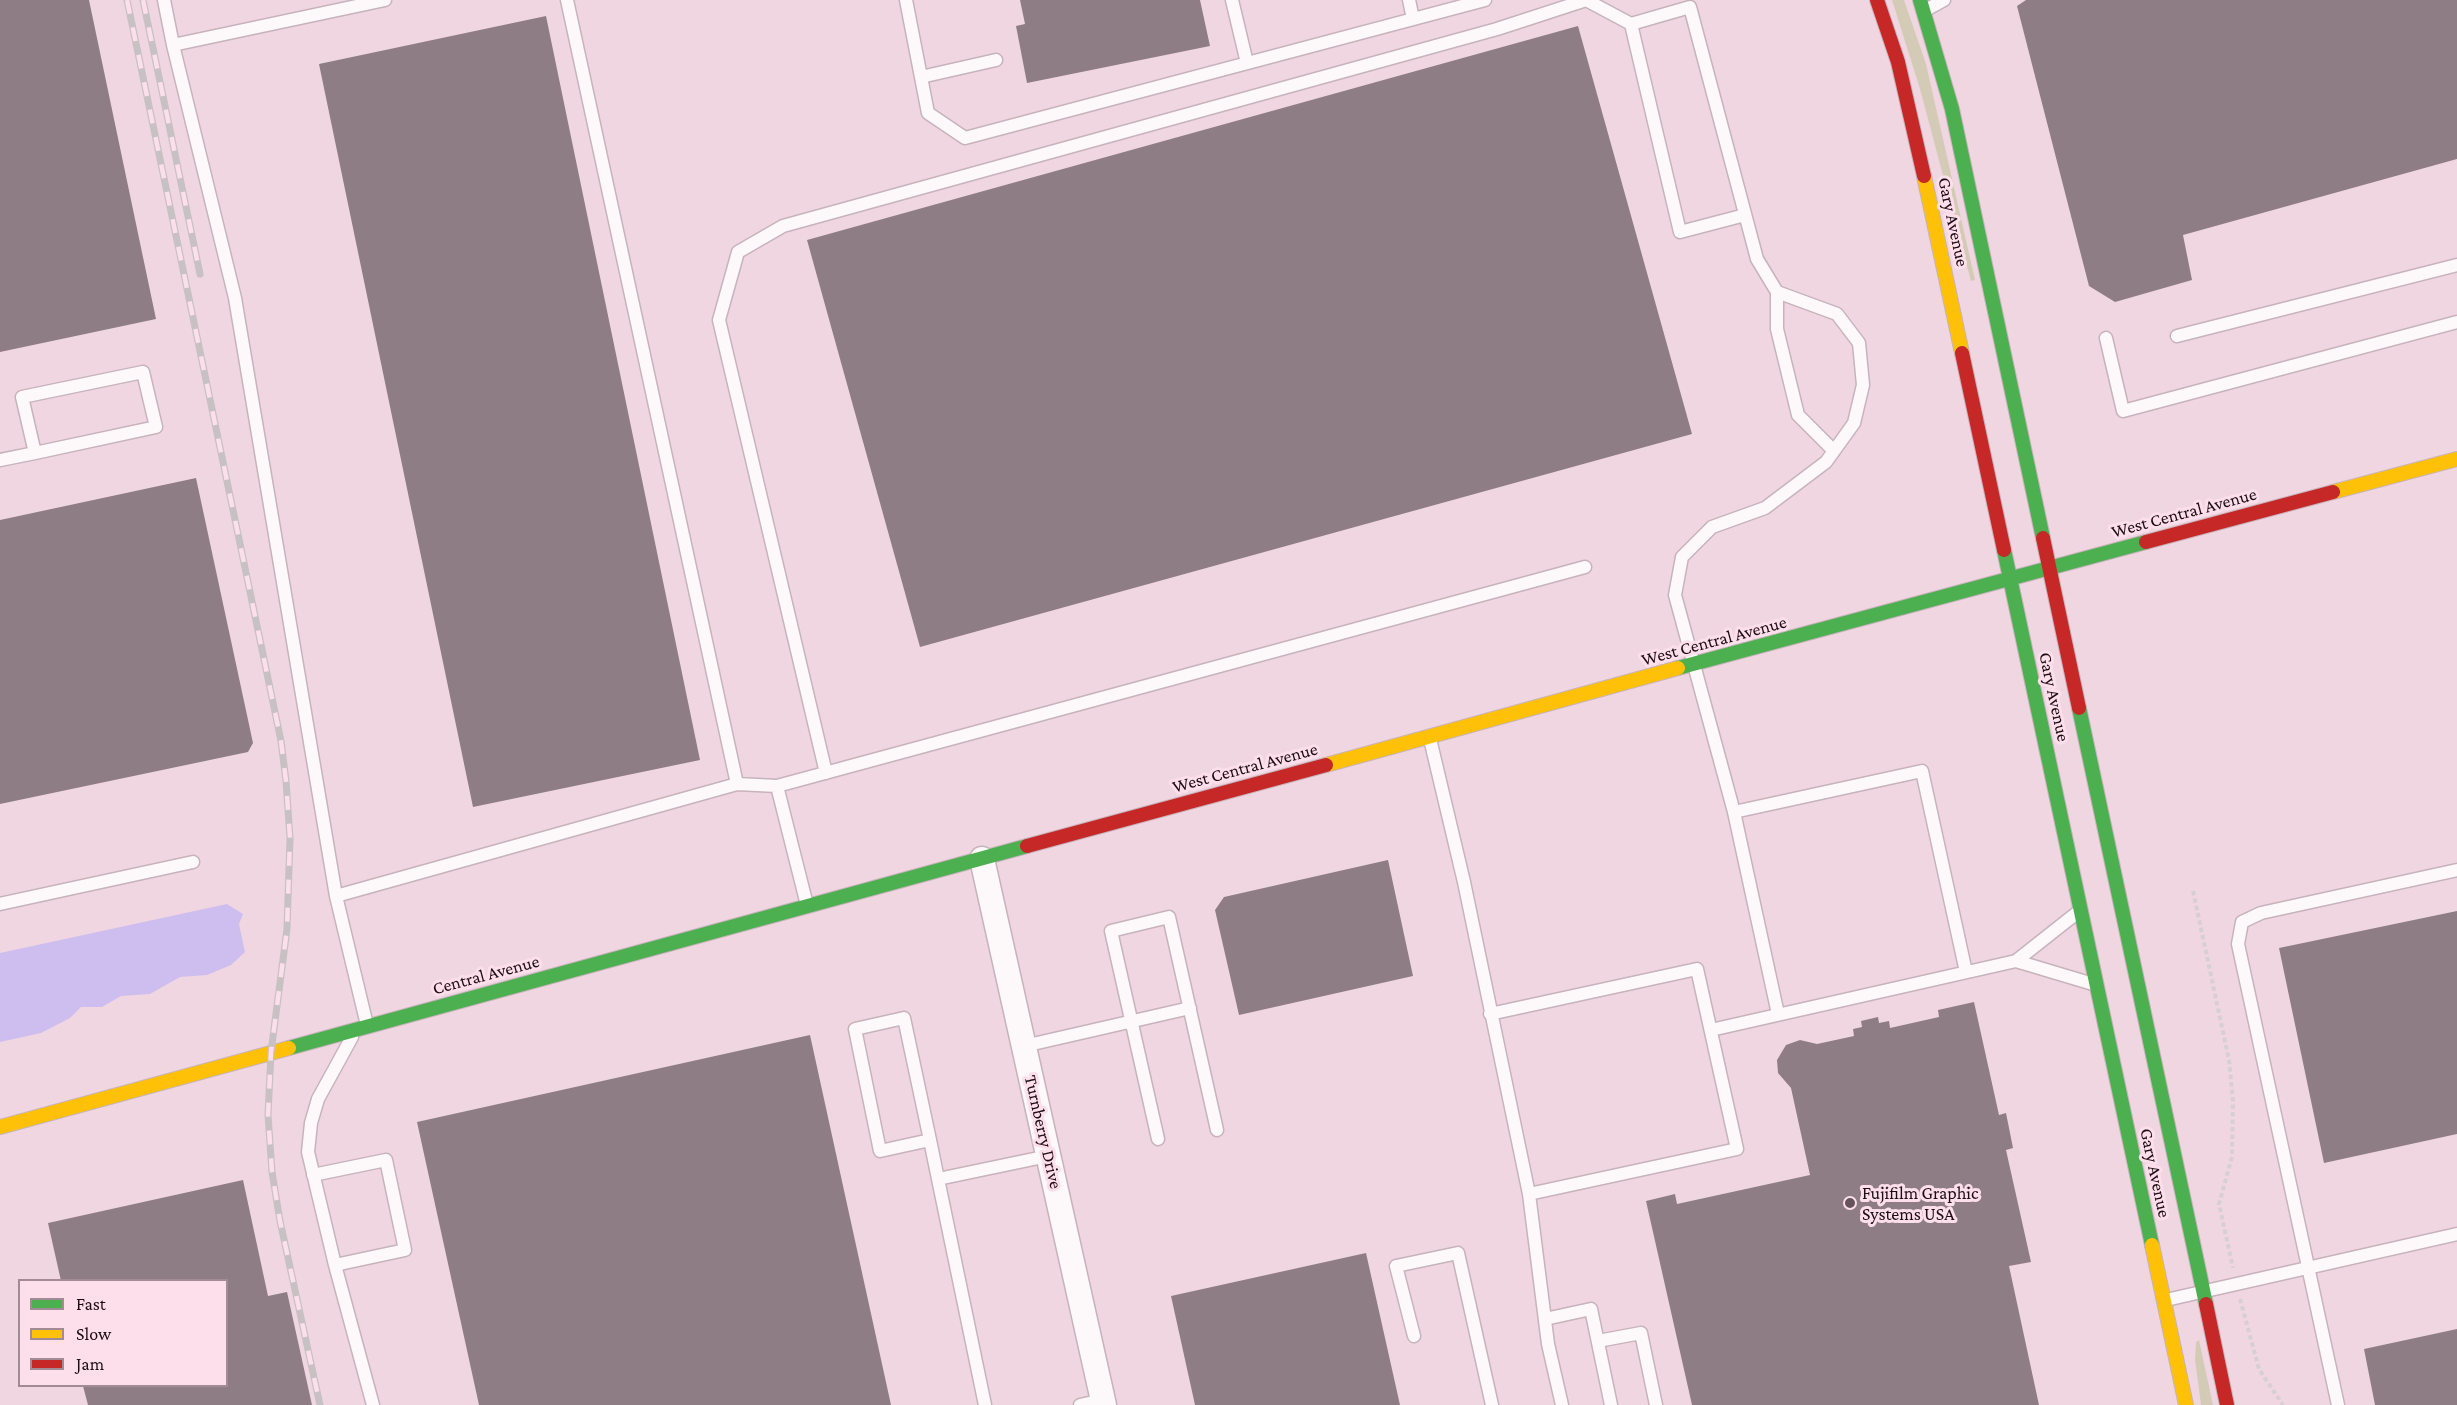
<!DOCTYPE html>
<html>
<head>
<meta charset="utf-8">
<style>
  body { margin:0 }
  #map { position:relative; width:2457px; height:1405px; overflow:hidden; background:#f0d6e1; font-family:"Crimson Pro",serif }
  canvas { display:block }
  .legend { position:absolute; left:18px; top:1279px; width:210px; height:108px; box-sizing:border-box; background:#fcdfea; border:2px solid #a28b94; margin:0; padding:8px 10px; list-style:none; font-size:18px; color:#1c0c13 }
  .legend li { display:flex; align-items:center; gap:12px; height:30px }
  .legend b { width:30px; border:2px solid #a28b94 }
</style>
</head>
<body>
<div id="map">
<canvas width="2457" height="1405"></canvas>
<ul class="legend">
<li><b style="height:8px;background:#4caf50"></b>Fast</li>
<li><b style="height:8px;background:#ffc107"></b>Slow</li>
<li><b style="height:8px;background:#c62828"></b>Jam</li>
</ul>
</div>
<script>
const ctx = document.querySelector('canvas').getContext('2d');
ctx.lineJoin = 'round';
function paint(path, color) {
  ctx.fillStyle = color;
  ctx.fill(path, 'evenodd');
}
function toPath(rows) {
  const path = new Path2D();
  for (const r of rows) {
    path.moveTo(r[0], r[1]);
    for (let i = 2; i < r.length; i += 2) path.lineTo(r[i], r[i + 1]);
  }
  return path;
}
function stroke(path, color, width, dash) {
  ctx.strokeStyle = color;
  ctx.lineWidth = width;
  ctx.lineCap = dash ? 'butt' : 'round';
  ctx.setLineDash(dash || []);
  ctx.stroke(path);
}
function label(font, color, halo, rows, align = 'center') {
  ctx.font = font + ' "Crimson Pro",serif';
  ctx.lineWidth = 6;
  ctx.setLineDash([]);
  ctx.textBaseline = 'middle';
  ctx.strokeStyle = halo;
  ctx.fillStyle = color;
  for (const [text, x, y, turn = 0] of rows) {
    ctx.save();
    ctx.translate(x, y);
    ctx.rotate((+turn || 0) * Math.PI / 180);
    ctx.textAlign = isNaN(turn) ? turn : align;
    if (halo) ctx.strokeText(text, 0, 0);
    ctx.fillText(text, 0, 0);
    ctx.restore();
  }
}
const green = toPath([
  [1892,0,1904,0,1926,64,1975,280,1971,281,1920,89],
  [2199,1340,2213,1405,2201,1405,2195,1360,2196,1342]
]);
const water = toPath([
  [227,904,243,914,239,924,245,952,231,965,207,975,180,977,150,994,121,996,102,1007,81,1007,70,1018,41,1033,0,1042,0,953]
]);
const building = toPath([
  [0,0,89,0,156,319,0,352],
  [1020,0,1200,0,1210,46,1027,83,1016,26,1025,24],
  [2026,0,2457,0,2457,159,2183,235,2192,280,2115,302,2089,286,2017,6],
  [546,16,700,760,473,807,319,64],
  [1578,26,1692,434,920,647,807,240],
  [196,478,253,743,248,752,0,804,0,520],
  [1388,860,1413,976,1239,1015,1215,910,1224,897],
  [2457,911,2457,1134,2324,1163,2279,948],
  [1974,1002,1999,1115,2006,1113,2013,1148,2006,1150,2031,1262,2009,1266,2039,1405,1692,1405,1646,1201,1675,1194,1677,1204,1810,1175,1791,1088,1778,1073,1777,1060,1786,1045,1800,1040,1817,1044,1854,1036,1853,1029,1862,1027,1861,1021,1878,1017,1879,1023,1889,1021,1890,1028,1939,1017,1938,1010],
  [810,1035,891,1405,479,1405,417,1122],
  [243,1180,268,1296,287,1292,312,1405,88,1405,83,1386,226,1386,226,1281,61,1281,48,1223],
  [1366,1253,1400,1405,1195,1405,1171,1296],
  [2457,1329,2457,1405,2375,1405,2364,1349]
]);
const path = toPath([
  [2193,891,2229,1060,2233,1101,2232,1157,2219,1204,2233,1268],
  [2240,1299,2259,1369,2283,1405]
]);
const lane = toPath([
  [164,0,173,45],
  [567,0,737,784],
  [906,0,928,113,965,138,1485,0],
  [1232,0,1247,63],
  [1409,0,1413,19],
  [1924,11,1944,0],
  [921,77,996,60],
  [1777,292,1777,329,1798,415,1834,451],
  [2177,336,2457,265],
  [2106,338,2123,411,2457,322],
  [0,460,35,453,156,427,143,372,22,397,35,453],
  [1430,739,1464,882,1529,1194,1548,1344,1562,1405],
  [826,773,719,320,738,252,783,226,1497,29,1586,0,1631,24],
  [777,786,1585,567],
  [1734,812,1675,595,1682,557,1712,527,1765,508,1826,462,1854,423,1863,385,1859,343,1837,314,1777,292,1757,259,1690,7,1631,24,1680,232,1745,215],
  [336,896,235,298,173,45,385,0],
  [0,904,193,862],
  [2016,961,2093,984],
  [1490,1014,1697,969,1737,1149,1529,1194],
  [1778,1014,1734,812,1922,771,1966,972],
  [367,1025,336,896,737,784,777,786,807,905],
  [1711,1030,2016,961,2078,912],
  [352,1037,318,1099,311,1123,308,1152,335,1265,373,1405],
  [1024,1046,1190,1008],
  [1158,1139,1111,931,1169,917,1217,1130],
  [930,1140,880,1151,855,1029,904,1018,930,1140,938,1179,1048,1156],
  [313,1175,386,1160,405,1250,335,1265],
  [938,1179,985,1405],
  [2166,1300,2457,1234],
  [1545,1319,1591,1309,1611,1405],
  [1414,1336,1396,1266,1458,1253,1492,1405],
  [1598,1341,1641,1333,1656,1405],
  [1080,1405,1102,1400],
  [2338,1405,2238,944,2242,922,2261,913,2457,870]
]);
const street = toPath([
  [982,859,1104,1405]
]);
const fast = toPath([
  [1920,0,1952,109,2043,538],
  [2004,550,2152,1245],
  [1678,668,2146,542],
  [2079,708,2206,1304],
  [289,1048,1027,846]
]);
const slow = toPath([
  [1924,176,1962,353],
  [2333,492,2457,459],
  [1326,765,1678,668],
  [0,1127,289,1048],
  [2152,1245,2186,1405]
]);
const jam = toPath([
  [1877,0,1898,62,1924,176],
  [1962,353,2004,550],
  [2043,538,2079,708],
  [2146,542,2333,492],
  [1027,846,1326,765],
  [2206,1304,2227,1405]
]);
const rail = toPath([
  [127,0,281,741,286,781,290,838,287,929,271,1052,268,1115,272,1172,280,1221,320,1405],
  [143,0,200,274]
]);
const markers = [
  [1850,1203,6,"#66535b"]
];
const streetNames = [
  ["Gary Avenue",1953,222,78],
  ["West Central Avenue",2184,513,-15],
  ["West Central Avenue",1714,641,-15],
  ["Gary Avenue",2054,697,78],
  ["West Central Avenue",1245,768,-15],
  ["Central Avenue",486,975,-15],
  ["Turnberry Drive",1043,1132,77],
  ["Gary Avenue",2155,1173,78]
];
const poiNames = [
  ["Fujifilm Graphic",1862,1193],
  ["Systems USA",1862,1214]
];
paint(green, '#d4cbb7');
paint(water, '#cebef0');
paint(building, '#8f7d85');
stroke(lane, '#c7b3bb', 15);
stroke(street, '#c7b3bb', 27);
stroke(fast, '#c7b3bb', 16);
stroke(slow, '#c7b3bb', 16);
stroke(jam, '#c7b3bb', 16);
stroke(path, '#d7cfd3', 4, [4.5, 3]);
stroke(lane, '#fdf9fa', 12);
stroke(street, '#fdf9fa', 24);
stroke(fast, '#4caf50', 14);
stroke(slow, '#ffc107', 14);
stroke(jam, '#c62828', 14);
stroke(rail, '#c8c1c4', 7);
stroke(rail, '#fcdfea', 4.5, [14]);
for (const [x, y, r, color] of markers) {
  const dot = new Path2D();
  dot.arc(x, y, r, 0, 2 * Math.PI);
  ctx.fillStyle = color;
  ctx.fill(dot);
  stroke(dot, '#fcdfea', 2);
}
label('18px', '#1c0c13', '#fcdfea', streetNames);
label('18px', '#1c0c13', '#fcdfea', poiNames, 'left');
</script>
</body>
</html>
